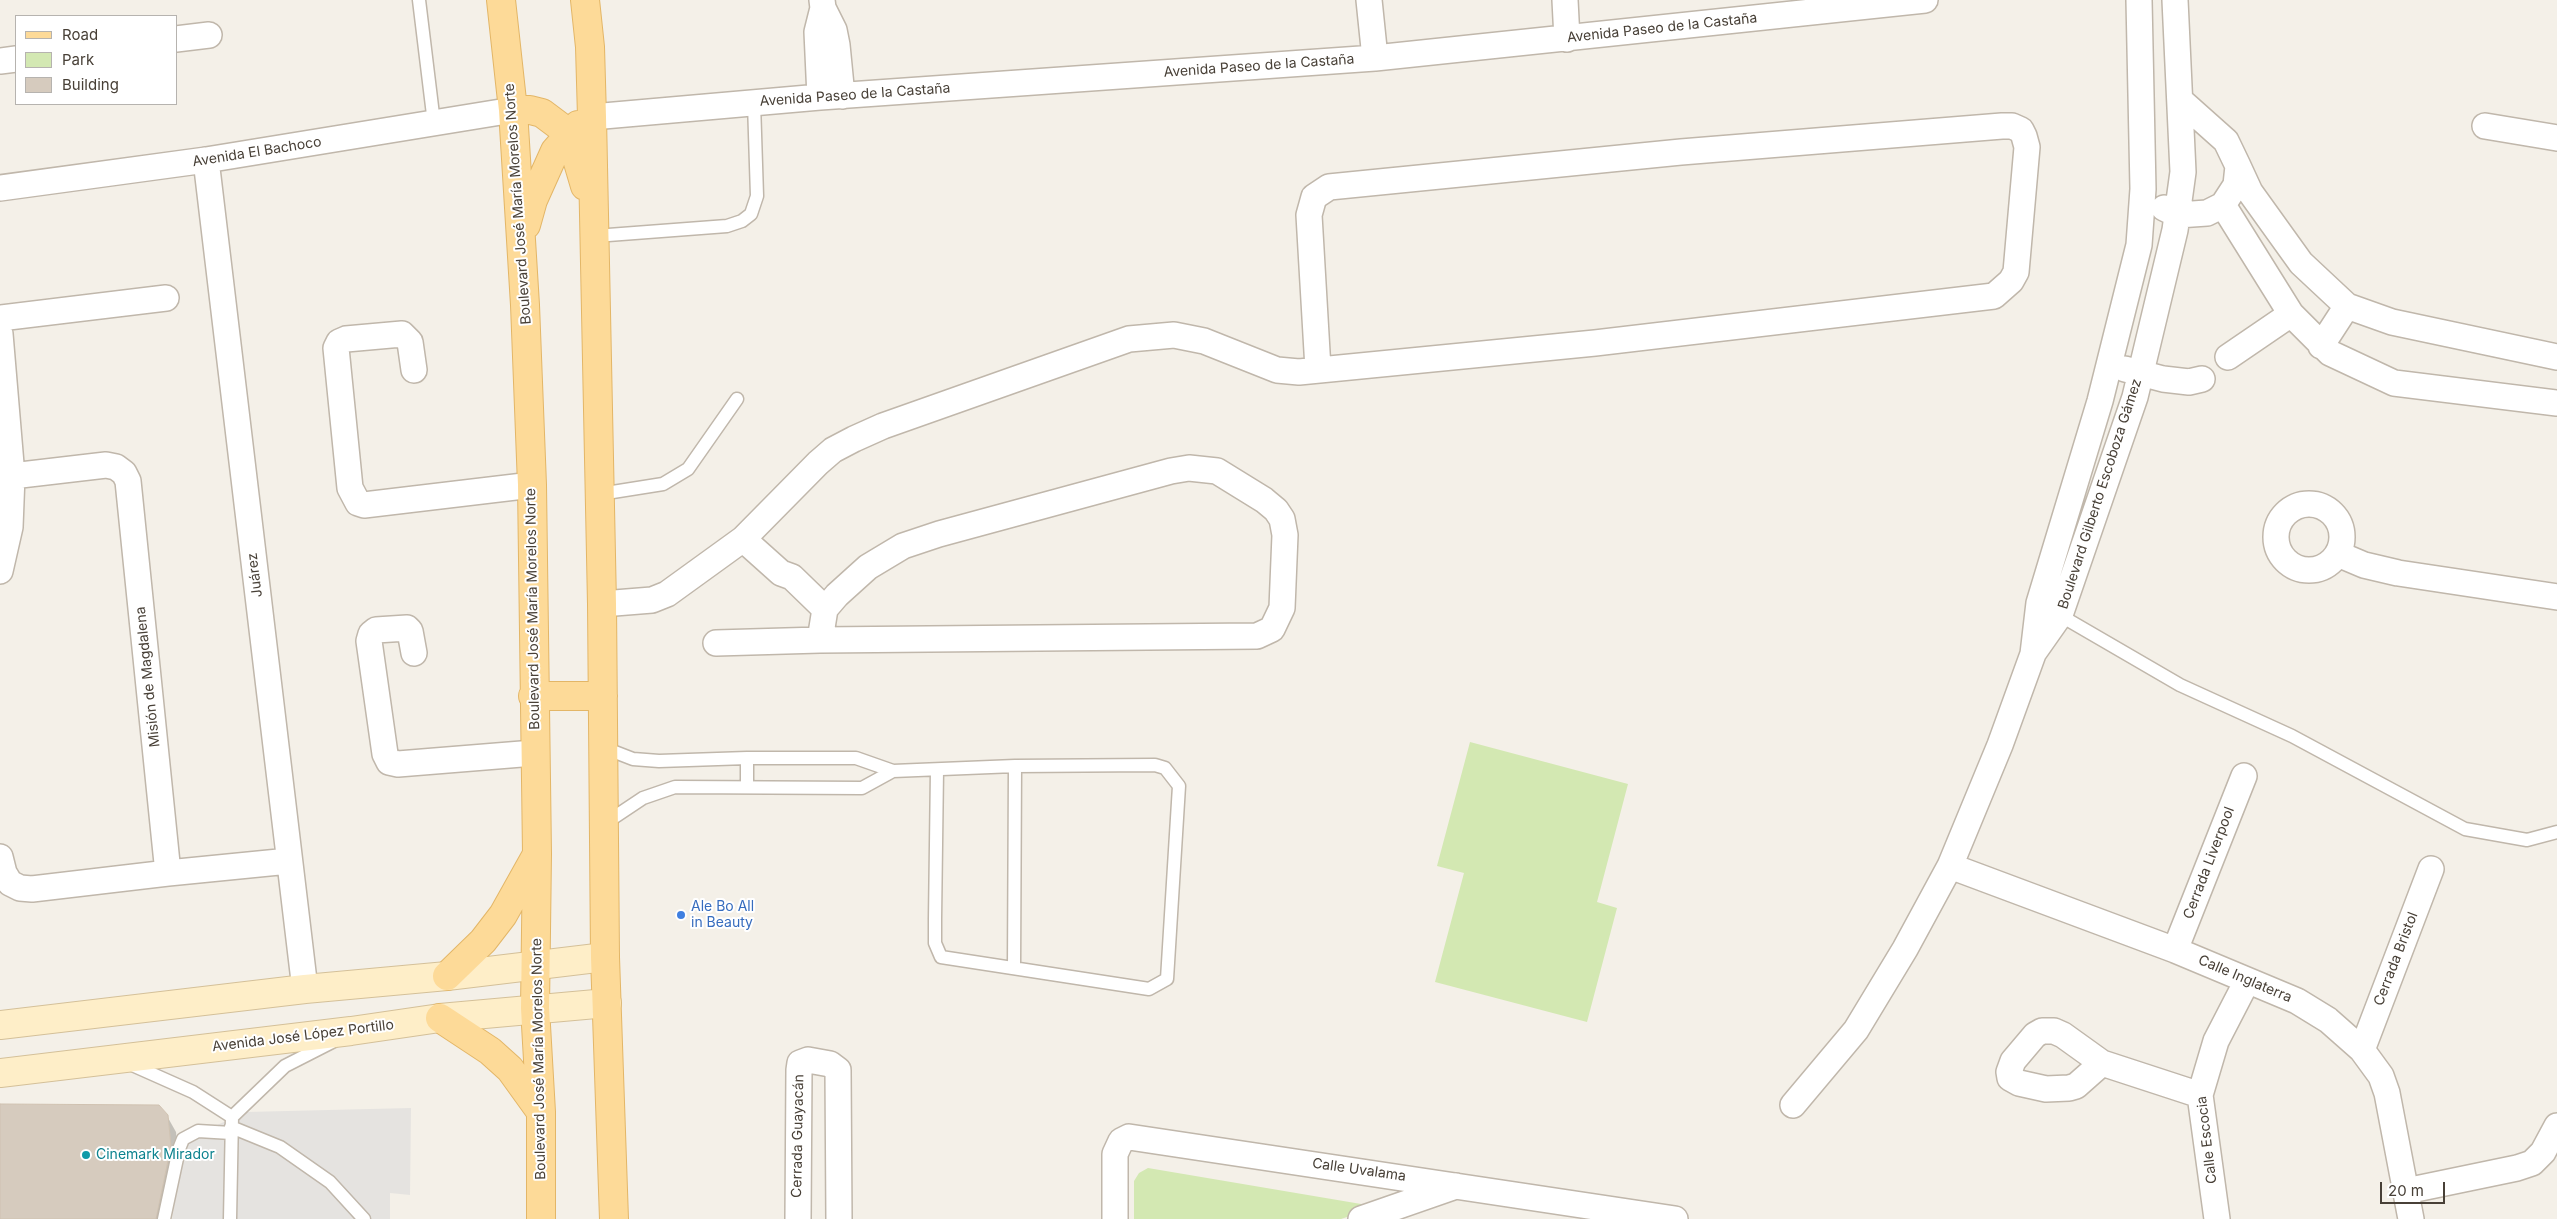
<!DOCTYPE html>
<html>
<head>
<meta charset="utf-8">
<style>
  body { margin:0 }
  #map { position:relative; width:2557px; height:1219px; overflow:hidden; background:#f4f0e8; font-family:Inter,sans-serif }
  canvas { display:block }
  .legend { position:absolute; left:15px; top:15px; width:162px; height:90px; box-sizing:border-box; background:#fff; border:1px solid #b6b3af; margin:0; padding:6px 9px; list-style:none; font-size:15px; color:#484037 }
  .legend li { display:flex; align-items:center; gap:10px; height:25px }
  .legend b { width:25px; border:1px solid #b6b3af }
  .scale { position:absolute; left:2380px; top:1182px; width:65px; height:22px; box-sizing:border-box; border:2px solid #484037; border-top:0; padding-left:6px; font-size:15px; line-height:18px; white-space:nowrap; color:#484037; -webkit-text-stroke:4px #fff; paint-order:stroke }
</style>
</head>
<body>
<div id="map">
<canvas width="2557" height="1219"></canvas>
<ul class="legend">
<li><b style="height:6px;background:#fdda98"></b>Road</li>
<li><b style="height:14px;background:#d3e8b2"></b>Park</li>
<li><b style="height:14px;background:#d6cbbe"></b>Building</li>
</ul>
<div class="scale">20 m</div>
</div>
<script>
const ctx = document.querySelector('canvas').getContext('2d');
ctx.lineJoin = 'round';
function paint(path, color) {
  ctx.fillStyle = color;
  ctx.fill(path, 'evenodd');
}
function toPath(rows) {
  const path = new Path2D();
  for (const r of rows) {
    if (r.length === 3) {
      path.moveTo(r[0] + r[2], r[1]);
      path.arc(r[0], r[1], r[2], 0, 2 * Math.PI);
      continue;
    }
    path.moveTo(r[0], r[1]);
    for (let i = 2; i < r.length; i += 2) path.lineTo(r[i], r[i + 1]);
  }
  return path;
}
function stroke(path, color, width, dash) {
  ctx.strokeStyle = color;
  ctx.lineWidth = width;
  ctx.lineCap = dash ? 'butt' : 'round';
  ctx.setLineDash(dash || []);
  ctx.stroke(path);
}
function label(font, color, halo, rows, align = 'center') {
  ctx.font = font + ' Inter,sans-serif';
  ctx.lineWidth = 4;
  ctx.setLineDash([]);
  ctx.textBaseline = 'middle';
  ctx.strokeStyle = halo;
  ctx.fillStyle = color;
  for (const [text, x, y, turn = 0] of rows) {
    ctx.save();
    ctx.translate(x, y);
    ctx.rotate((+turn || 0) * Math.PI / 180);
    ctx.textAlign = isNaN(turn) ? turn : align;
    if (halo) ctx.strokeText(text, 0, 0);
    ctx.fillText(text, 0, 0);
    ctx.restore();
  }
}
const green = toPath([
  [1470,742,1628,784,1597,902,1617,908,1587,1022,1435,982,1464,873,1437,866],
  [1148,1168,1367,1205,1359,1213,1341,1219,1134,1219,1134,1181,1139,1173]
]);
const parking = toPath([
  [411,1108,410,1195,390,1193,390,1219,172,1219,186,1139,246,1112]
]);
const shadow = toPath([
  [0,1106,167,1116,176,1132,179,1163,169,1219,0,1219]
]);
const building = toPath([
  [0,1104,159,1105,168,1115,171,1146,156,1219,0,1219,0,1104]
]);
const lane = toPath([
  [419,0,434,123],
  [595,236,727,226,742,221,751,214,757,196,754,103],
  [600,494,663,484,688,469,737,399],
  [2056,613,2180,685,2292,736,2465,829,2527,840,2557,832],
  [602,747,633,759,659,761,747,758,856,758,893,771,1015,766,1155,765,1165,768,1179,786,1167,979,1149,989,941,957,935,943,935,919,937,770],
  [747,758,747,787],
  [604,824,643,798,675,787,862,788,893,771],
  [1014,968,1015,766],
  [130,1064,193,1092,232,1117],
  [231,1127,280,1147,330,1182,364,1219],
  [164,1219,179,1149,183,1139,198,1131,231,1133],
  [230,1219,232,1117,285,1066,334,1041]
]);
const street = toPath([
  [1369,0,1375,58],
  [1565,0,1567,39],
  [823,8,834,30,837,45,842,96],
  [176,39,209,35],
  [0,61,16,59],
  [820,97,817,32,823,8,822,0],
  [592,117,820,97,1375,58,1925,0],
  [2485,126,2557,138],
  [206,160,305,989],
  [2238,166,2250,192,2301,263,2347,306,2392,322,2557,357],
  [0,188,206,160,513,110],
  [2223,205,2291,314,2330,353,2394,383,2557,403],
  [2164,208,2178,215,2207,213,2223,205,2236,185,2238,166,2226,141,2180,100],
  [0,318,166,298],
  [0,334,12,476,10,527,0,571],
  [2321,346,2347,306],
  [2228,357,2291,314],
  [2125,369,2163,379,2189,382,2202,379],
  [414,370,410,342,402,334,346,339,339,342,336,348,350,488,358,503,364,505,532,485],
  [12,476,106,465,116,467,124,473,128,481,168,873],
  [2309,537,33],
  [743,539,781,573,792,577,825,609],
  [2338,554,2364,565,2398,573,2557,597],
  [602,604,652,600,667,594,743,539,818,463,833,450,854,439,883,426,1129,339,1174,335,1204,341,1277,370,1299,372,1595,343,1994,296,2011,281,2016,272,2027,147,2024,136,2021,130,2012,126,2002,126,1681,152,1329,187,1314,197,1309,215,1318,369],
  [716,643,820,640,1257,636,1272,629,1282,608,1285,535,1282,519,1276,510,1264,500,1217,471,1189,468,1171,471,939,534,903,546,868,567,837,595,825,609,820,640],
  [2034,652,2060,615,2135,397,2175,230,2183,172,2175,0],
  [414,653,410,631,407,628,376,630,371,634,369,641,385,754,389,762,398,764,534,753],
  [0,857,4,873,10,883,20,888,32,889,168,873,289,861],
  [1950,866,2175,950,2297,1001,2328,1020,2362,1050,2381,1076,2387,1093,2411,1219],
  [2175,950,2244,776],
  [2362,1050,2431,869],
  [2102,1063,2076,1086,2069,1088,2046,1089,2019,1083,2010,1078,2009,1072,2013,1061,2035,1035,2042,1031,2054,1031,2063,1035,2102,1063,2200,1095],
  [1793,1105,1856,1030,1905,949,1950,866,2000,745,2033,654,2039,603,2100,401,2139,245,2143,189,2139,0],
  [2406,1191,2517,1168,2532,1163,2543,1152,2557,1126],
  [798,1219,799,1070,800,1063,808,1060,830,1064,838,1070,839,1219],
  [1115,1219,1115,1154,1121,1141,1129,1137,1675,1219],
  [1361,1219,1456,1186],
  [2217,1219,2200,1095,2216,1041,2247,981]
]);
const secondary = toPath([
  [0,1025,305,989,447,976,605,957],
  [0,1073,351,1031,440,1018,607,1003]
]);
const primary = toPath([
  [501,0,513,110,525,305,532,485,537,854,535,1008,541,1112,541,1219],
  [585,0,590,47,592,117,602,604,605,957,614,1219],
  [513,110,530,110,542,113,562,128,577,159,585,186],
  [526,225,533,200,555,151,578,125],
  [533,696,603,696],
  [447,976,483,941,503,915,536,856],
  [440,1018,490,1051,510,1069,541,1112]
]);
const markers = [
  [681,915,5,"#3f7fe0"],
  [86,1155,5,"#0f9aa8"]
];
const streetNames = [
  ["Avenida Paseo de la Castaña",1662,28,-6],
  ["Avenida Paseo de la Castaña",1259,66,-4],
  ["Avenida Paseo de la Castaña",855,95,-4],
  ["Avenida El Bachoco",257,152,-9],
  ["Boulevard José María Morelos Norte",518,204,-94],
  ["Boulevard Gilberto Escoboza Gámez",2100,494,-72],
  ["Juárez",255,575,-97],
  ["Boulevard José María Morelos Norte",533,609,-91],
  ["Misión de Magdalena",148,677,-96],
  ["Cerrada Liverpool",2209,863,-69],
  ["Cerrada Bristol",2396,959,-69],
  ["Calle Inglaterra",2245,979,23],
  ["Avenida José López Portillo",303,1036,-7],
  ["Boulevard José María Morelos Norte",539,1059,-91],
  ["Cerrada Guayacán",798,1136,-89],
  ["Calle Escocia",2207,1140,-97],
  ["Calle Uvalama",1359,1170,8]
];
const shopNames = [
  ["Ale Bo All",691,907],
  ["in Beauty",691,923]
];
const cultureNames = [
  ["Cinemark Mirador",96,1155]
];
paint(green, '#d3e8b2');
paint(parking, '#e5e3e0');
paint(shadow, '#0003');
paint(building, '#d6cbbe');
stroke(building, '#d0c2b1', 1);
stroke(lane, '#c0b7ab', 15);
stroke(street, '#c0b7ab', 28);
stroke(secondary, '#d4c099', 30);
stroke(primary, '#e3b667', 30);
stroke(lane, '#fff', 12);
stroke(street, '#fff', 25);
stroke(secondary, '#feeec8', 28);
stroke(primary, '#fdda98', 28);
for (const [x, y, r, color] of markers) {
  const dot = new Path2D();
  dot.arc(x, y, r, 0, 2 * Math.PI);
  ctx.fillStyle = color;
  ctx.fill(dot);
  stroke(dot, '#fff', 2);
}
label('14px', '#484037', '#fff', streetNames);
label('14px', '#366cbe', '#fff', shopNames, 'left');
label('14px', '#0d838f', '#fff', cultureNames, 'left');
</script>
</body>
</html>
